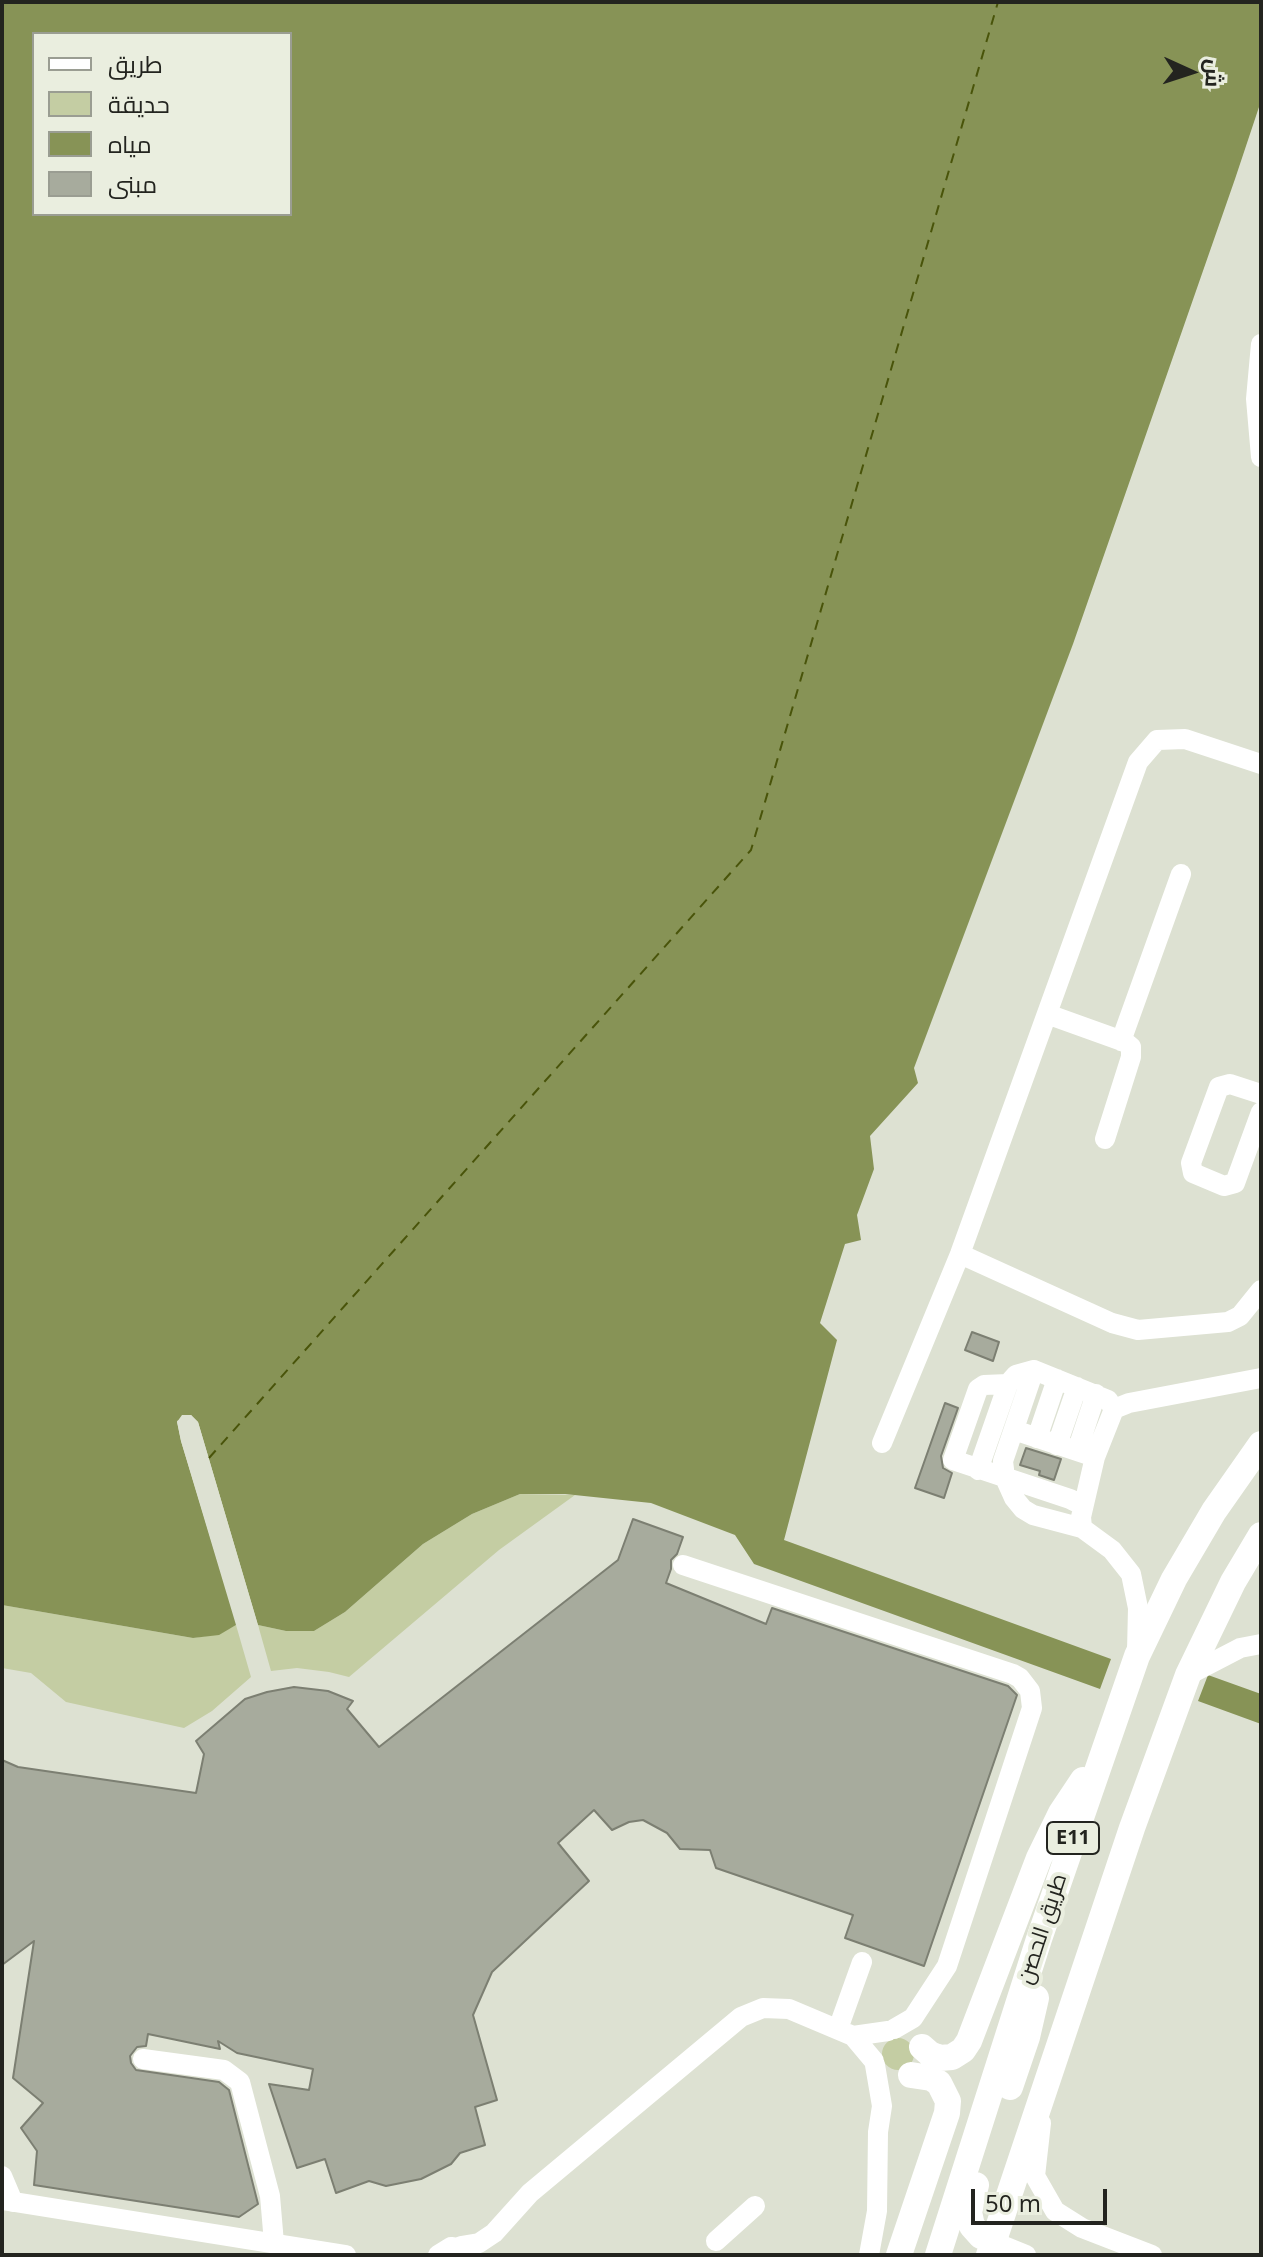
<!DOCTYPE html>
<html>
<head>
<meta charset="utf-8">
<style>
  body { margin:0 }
  #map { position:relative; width:1263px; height:2257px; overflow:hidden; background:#dde1d2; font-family:"Open Sans",Cairo,sans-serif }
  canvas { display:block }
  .frame { position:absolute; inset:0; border:4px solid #23241f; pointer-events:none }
  .legend { position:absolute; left:32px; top:32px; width:260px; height:184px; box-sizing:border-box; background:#eaeedf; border:2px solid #9a9d92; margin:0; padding:10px 14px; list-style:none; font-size:24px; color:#23241f }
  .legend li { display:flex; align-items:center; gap:16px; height:40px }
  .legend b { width:40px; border:2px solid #9a9d92 }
  .north { position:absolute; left:1151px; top:32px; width:80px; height:80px; -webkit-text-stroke:6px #eaeedf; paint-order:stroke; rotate:93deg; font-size:22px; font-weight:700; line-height:32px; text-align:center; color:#23241f }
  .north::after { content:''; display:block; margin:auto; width:28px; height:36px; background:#23241f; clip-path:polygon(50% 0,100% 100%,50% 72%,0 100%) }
  .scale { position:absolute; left:971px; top:2189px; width:136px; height:36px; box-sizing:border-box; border:4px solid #23241f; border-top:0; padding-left:10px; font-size:24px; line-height:28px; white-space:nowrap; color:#23241f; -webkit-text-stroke:6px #eaeedf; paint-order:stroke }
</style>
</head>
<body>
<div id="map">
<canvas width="1263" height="2257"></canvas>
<div class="frame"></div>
<ul class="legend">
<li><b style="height:10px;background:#fff"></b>طريق</li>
<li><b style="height:22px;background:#c4cda3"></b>حديقة</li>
<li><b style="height:22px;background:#879356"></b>مياه</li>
<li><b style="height:22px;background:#a7ab9d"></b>مبنى</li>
</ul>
<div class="north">ش</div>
<div class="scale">50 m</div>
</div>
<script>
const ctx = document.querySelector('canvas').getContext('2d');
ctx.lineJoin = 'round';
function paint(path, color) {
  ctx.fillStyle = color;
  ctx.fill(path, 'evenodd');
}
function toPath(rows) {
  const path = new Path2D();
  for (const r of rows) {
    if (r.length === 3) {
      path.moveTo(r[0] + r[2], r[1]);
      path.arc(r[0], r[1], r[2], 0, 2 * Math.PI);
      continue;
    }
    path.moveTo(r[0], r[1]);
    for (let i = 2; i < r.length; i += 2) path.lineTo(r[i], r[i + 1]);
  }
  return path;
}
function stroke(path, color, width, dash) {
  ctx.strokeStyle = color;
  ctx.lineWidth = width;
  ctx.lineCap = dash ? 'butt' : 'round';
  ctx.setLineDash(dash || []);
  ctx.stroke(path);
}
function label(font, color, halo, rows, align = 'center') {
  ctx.font = font + ' "Open Sans",Cairo,sans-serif';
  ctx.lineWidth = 8;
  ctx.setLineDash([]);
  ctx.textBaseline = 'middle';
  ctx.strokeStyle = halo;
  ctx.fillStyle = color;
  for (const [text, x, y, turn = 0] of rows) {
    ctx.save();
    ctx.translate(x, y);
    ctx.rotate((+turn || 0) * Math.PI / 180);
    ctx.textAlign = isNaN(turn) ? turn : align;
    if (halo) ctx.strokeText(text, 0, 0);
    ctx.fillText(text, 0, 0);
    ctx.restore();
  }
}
const green = toPath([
  [520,1494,575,1495,499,1550,349,1677,329,1672,297,1668,271,1671,258,1625,286,1631,314,1631,345,1612,423,1544,472,1514],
  [2,1605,193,1638,219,1634,236,1625,251,1677,212,1711,184,1728,66,1702,31,1673,2,1668],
  [898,2054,16]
]);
const water = toPath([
  [2,2,1261,2,1261,101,1235,179,1073,644,914,1068,918,1083,870,1136,874,1169,857,1215,861,1240,845,1244,820,1323,837,1340,784,1540,1111,1659,1100,1689,754,1564,735,1535,651,1503,565,1494,520,1494,472,1514,423,1544,345,1612,314,1631,286,1631,258,1625,198,1422,191,1415,177,1421,181,1441,236,1625,219,1635,193,1638,2,1605],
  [34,34,290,34,290,214,34,214],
  [1208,1675,1261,1694,1261,1724,1198,1701]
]);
const pier = toPath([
  [182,1415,191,1415,198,1422,259,1629,254,1626,195,1424,184,1419,181,1423,185,1440,240,1623,238,1628,181,1441,177,1422]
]);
const ferry = toPath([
  [209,1458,751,850,998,2]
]);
const building = toPath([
  [972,1332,999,1342,993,1361,965,1350,972,1332],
  [945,1403,958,1408,941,1456,943,1468,952,1473,944,1498,915,1488,945,1403],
  [1026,1448,1061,1459,1054,1480,1039,1475,1040,1471,1020,1465,1026,1448],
  [633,1519,683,1537,677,1554,671,1560,671,1569,666,1583,766,1624,772,1608,1008,1686,1017,1695,924,1966,845,1938,853,1915,716,1868,710,1850,680,1849,667,1833,643,1820,629,1822,612,1830,594,1810,558,1843,589,1881,492,1972,473,2015,497,2100,475,2107,485,2145,460,2153,451,2164,421,2179,386,2186,369,2181,336,2193,325,2159,297,2168,269,2084,309,2090,313,2069,237,2053,218,2041,220,2049,148,2034,146,2046,137,2047,130,2056,131,2063,136,2070,219,2082,229,2090,258,2204,239,2217,34,2185,37,2151,21,2128,43,2103,13,2078,34,1941,2,1965,2,1760,18,1767,196,1793,204,1754,196,1741,245,1699,267,1692,294,1687,328,1691,353,1701,347,1709,379,1747,618,1560,633,1519]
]);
const minor = toPath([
  [1261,344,1256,399,1261,457],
  [1047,1014,1125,1042,1131,1047,1131,1057,1105,1139],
  [1121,1041,1181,874],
  [1261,1094,1230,1084,1219,1087,1191,1163,1193,1173,1224,1186,1235,1183,1261,1112],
  [960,1254,1112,1323,1138,1330,1228,1322,1240,1316,1261,1290],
  [1034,1370,1016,1375,1008,1384,984,1385,978,1389,953,1460,1070,1499,1082,1505],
  [1014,1430,1095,1457],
  [1037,1438,1057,1379],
  [882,1443,960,1254,1138,762,1157,740,1185,739,1261,764],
  [1057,1445,1077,1387],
  [1077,1451,1096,1394],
  [978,1470,1008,1384],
  [1082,1528,1033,1515,1023,1509,1014,1498,1005,1478,1003,1461,1034,1370,1108,1400,1114,1409],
  [683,1565,1013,1674,1020,1678,1030,1691,1032,1708,947,1966,913,2018,894,2029],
  [1137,1651,1138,1608,1131,1574,1112,1550,1082,1528,1081,1517,1095,1457,1114,1409,1129,1403,1261,1378],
  [1188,1675,1240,1648,1261,1644],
  [838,2029,862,1962],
  [853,2036,888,2031],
  [143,2059,224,2070,240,2082,270,2196,274,2243],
  [1041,2123,1035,2176,1055,2211,1082,2228,1152,2255],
  [2,2176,13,2202],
  [2,2200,346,2255],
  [716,2241,755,2206],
  [994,2242,1026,2255],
  [461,2246,479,2243,494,2233,530,2193,741,2017,763,2008,789,2009,853,2036,874,2061],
  [438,2255,451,2247,472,2250],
  [869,2255,877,2211,878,2132,882,2106,875,2065]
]);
const major = toPath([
  [922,2047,930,2054,940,2058,952,2057,963,2050,969,2041,1039,1858,1061,1813,1083,1780],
  [1010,2087,1027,2037,1036,1998],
  [976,2185,969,2212,972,2226,981,2236,994,2242],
  [899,2255,947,2113,948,2101,939,2083,931,2078,911,2075],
  [938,2255,1039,1939,1137,1656,1174,1579,1214,1511,1261,1444],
  [989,2255,1132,1828,1188,1675,1233,1582,1261,1535]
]);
const shields = [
  [1073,1838,52]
];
const shieldNames = [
  ["E11",1073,1838]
];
const streetNames = [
  ["طريق الحصن",1043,1929,-72]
];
paint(green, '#c4cda3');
paint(water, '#879356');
paint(pier, '#dde1d2');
stroke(ferry, '#49540a', 2, [10, 8]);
paint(building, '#a7ab9d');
stroke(building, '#7c7f72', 2);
stroke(minor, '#fff', 20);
stroke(major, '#fff', 26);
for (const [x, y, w] of shields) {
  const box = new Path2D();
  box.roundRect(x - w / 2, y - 16, w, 32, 6);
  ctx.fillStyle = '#eaeedf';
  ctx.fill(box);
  stroke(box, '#23241f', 2);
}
label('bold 20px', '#23241f', null, shieldNames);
label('22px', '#23241f', '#eaeedf', streetNames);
</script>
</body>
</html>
